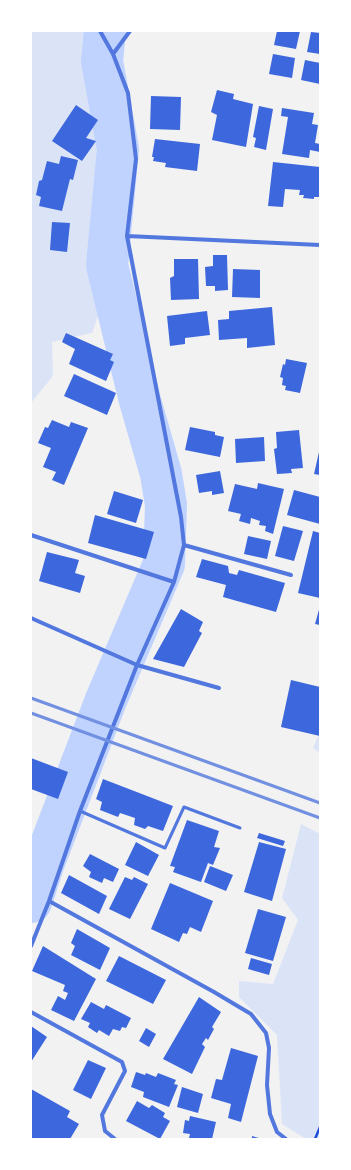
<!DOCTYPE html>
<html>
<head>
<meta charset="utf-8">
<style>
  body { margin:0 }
  #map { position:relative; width:351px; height:1170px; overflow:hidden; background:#f2f2f2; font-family:Jost,sans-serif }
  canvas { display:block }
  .frame { position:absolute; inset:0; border:32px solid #fff; pointer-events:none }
</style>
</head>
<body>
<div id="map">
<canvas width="351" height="1170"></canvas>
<div class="frame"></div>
</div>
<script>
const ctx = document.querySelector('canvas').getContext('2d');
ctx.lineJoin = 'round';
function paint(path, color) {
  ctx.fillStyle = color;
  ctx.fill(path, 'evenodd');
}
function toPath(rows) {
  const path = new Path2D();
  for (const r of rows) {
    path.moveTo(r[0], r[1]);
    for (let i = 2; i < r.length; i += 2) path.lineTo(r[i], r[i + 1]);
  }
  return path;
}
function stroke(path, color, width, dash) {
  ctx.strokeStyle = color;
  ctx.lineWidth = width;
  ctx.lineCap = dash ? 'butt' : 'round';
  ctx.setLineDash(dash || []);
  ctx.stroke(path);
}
const green = toPath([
  [31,31,87,31,90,44,105,79,95,130,100,189,90,240,102,305,92,333,52,342,53,376,31,403],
  [320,732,320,753,313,748],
  [301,824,320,834,320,1139,306,1139,282,1124,277,1035,239,997,239,981,273,984,298,920,282,898]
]);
const river = toPath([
  [31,902,43,865,106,700,164,564,166,505,161,474,139,397,107,265,118,149,102,61,105,31]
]);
const building = toPath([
  [277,31,300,31,296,49,274,45],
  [311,32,320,33,320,54,307,52],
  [273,54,295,58,292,78,269,74],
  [305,60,320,63,320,84,301,80],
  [217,90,234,94,233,99,253,104,246,147,212,140,217,115,211,112],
  [151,96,181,97,180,130,150,129],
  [76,105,98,120,86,138,96,141,82,161,52,141],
  [259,106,273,109,266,150,254,147,256,138,253,137],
  [282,108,314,113,312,124,318,125,315,143,320,144,320,152,310,150,309,158,282,154,288,117,281,116],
  [155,139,200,144,197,171,165,167,166,163,153,161,154,157,152,157],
  [61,156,78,160,73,180,70,179,62,211,39,206,41,197,36,195,39,181,42,180,47,161,59,164],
  [273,162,320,167,320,197,314,197,314,199,303,198,304,195,299,195,300,190,285,189,283,207,268,206],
  [52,222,70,223,67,252,50,250],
  [213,255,227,255,228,290,215,291,215,286,206,286,205,267,213,266],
  [174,259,198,259,199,299,171,300,170,278,174,276],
  [233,269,260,270,260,298,232,297],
  [272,307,275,345,247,348,247,338,219,340,218,320,229,319,229,311],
  [207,311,210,335,185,338,185,344,170,346,167,316],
  [66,333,113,354,110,360,114,362,106,381,69,364,75,349,62,342],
  [286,359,307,363,300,393,285,390,286,386,282,385,283,378,280,377,283,364,285,365],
  [74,374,116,393,107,415,64,396],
  [52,420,69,427,71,422,88,428,64,485,52,480,56,472,43,467,51,448,38,443,45,427,48,428],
  [190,427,215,432,215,435,224,437,220,457,185,450],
  [299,430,303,468,291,469,292,473,277,474,274,449,277,448,276,432],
  [264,437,265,461,236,463,235,439],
  [319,452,320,452,320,475,314,474],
  [220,471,224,493,212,495,212,491,199,493,196,475],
  [258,483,284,489,273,534,265,531,266,526,259,525,260,521,251,518,250,524,239,521,241,514,228,511,235,484,257,489],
  [294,490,320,497,320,524,287,515],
  [114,491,143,500,136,523,107,514],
  [95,515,154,532,146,559,88,543],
  [283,526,303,531,294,561,275,556],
  [313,531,320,533,320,598,298,593],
  [248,536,271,541,267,559,244,554],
  [47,552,79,560,75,573,85,576,80,593,39,581],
  [202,559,228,566,229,573,237,575,239,570,285,583,276,612,223,597,226,585,196,577],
  [320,606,320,625,315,624],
  [181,609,203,622,199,631,202,633,184,667,153,659],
  [291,680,320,687,320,736,281,727],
  [31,758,68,772,58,799,31,789],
  [103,779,173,806,163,831,148,826,145,829,134,825,135,818,120,813,118,817,100,810,102,802,96,799],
  [187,820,219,831,214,847,220,848,213,865,208,863,201,882,173,872,175,867,170,866],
  [259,833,285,841,283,846,257,838],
  [136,842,159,855,148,876,125,865],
  [259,842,286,849,272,901,244,892],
  [90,854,119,869,113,882,104,878,102,883,89,877,91,872,83,866],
  [210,866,233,875,226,891,204,882],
  [69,875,107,896,99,914,61,893],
  [125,877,132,880,134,877,148,884,130,919,109,909],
  [170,883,213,901,201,932,190,927,187,934,183,933,179,942,151,929],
  [258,909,286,917,273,961,245,953],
  [77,929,110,948,100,970,71,955,75,946,71,943],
  [43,946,96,979,74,1021,51,1010,58,996,65,1000,68,993,63,991,65,985,32,971],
  [119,956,166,980,153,1004,106,981],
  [251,958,272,964,269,975,248,969],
  [199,997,221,1012,212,1027,214,1029,208,1040,206,1038,202,1044,205,1047,192,1074,163,1059],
  [91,1002,104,1009,106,1005,131,1018,126,1028,122,1027,120,1031,113,1029,109,1036,99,1030,97,1033,88,1027,90,1023,81,1019],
  [31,1026,47,1037,31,1062],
  [146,1028,156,1034,149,1047,139,1041],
  [231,1048,258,1056,241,1122,228,1118,231,1104,211,1098,216,1079,222,1080],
  [88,1060,106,1068,91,1099,73,1090],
  [136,1072,145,1075,146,1073,156,1077,158,1073,176,1080,174,1084,178,1085,169,1107,143,1097,144,1092,131,1087],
  [182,1087,203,1094,198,1113,177,1107],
  [31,1089,70,1111,67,1117,79,1124,70,1139,31,1139],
  [137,1101,149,1108,152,1105,165,1113,163,1117,170,1121,160,1139,126,1121],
  [190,1116,216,1122,212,1139,192,1139,189,1138,190,1134,183,1133,185,1120,189,1121],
  [252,1136,262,1139,252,1139]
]);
const path = toPath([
  [315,1139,320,1127]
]);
const service = toPath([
  [80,811,165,848,184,807,240,828]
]);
const minor = toPath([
  [113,54,130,31],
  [127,236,320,245],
  [31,535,174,582],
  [184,545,291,575],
  [31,618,137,665,219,688],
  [49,901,214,992,251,1014,266,1033,269,1048,267,1085,270,1114,277,1132,286,1139],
  [31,946,49,901,80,811,137,665,174,582,184,545,181,517,127,236,136,159,128,93,113,54,100,31],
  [31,1012,122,1062,125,1071,102,1115,105,1131,115,1139]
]);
const rail = toPath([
  [31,698,320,803],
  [31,713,320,818]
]);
paint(green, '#dbe4f7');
stroke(river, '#bfd3fe', 42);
paint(building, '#3d67dc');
stroke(path, '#1d4ed8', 2.5);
stroke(service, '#5277de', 3);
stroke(minor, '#5277de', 4);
stroke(rail, '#7290e2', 3);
</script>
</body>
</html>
